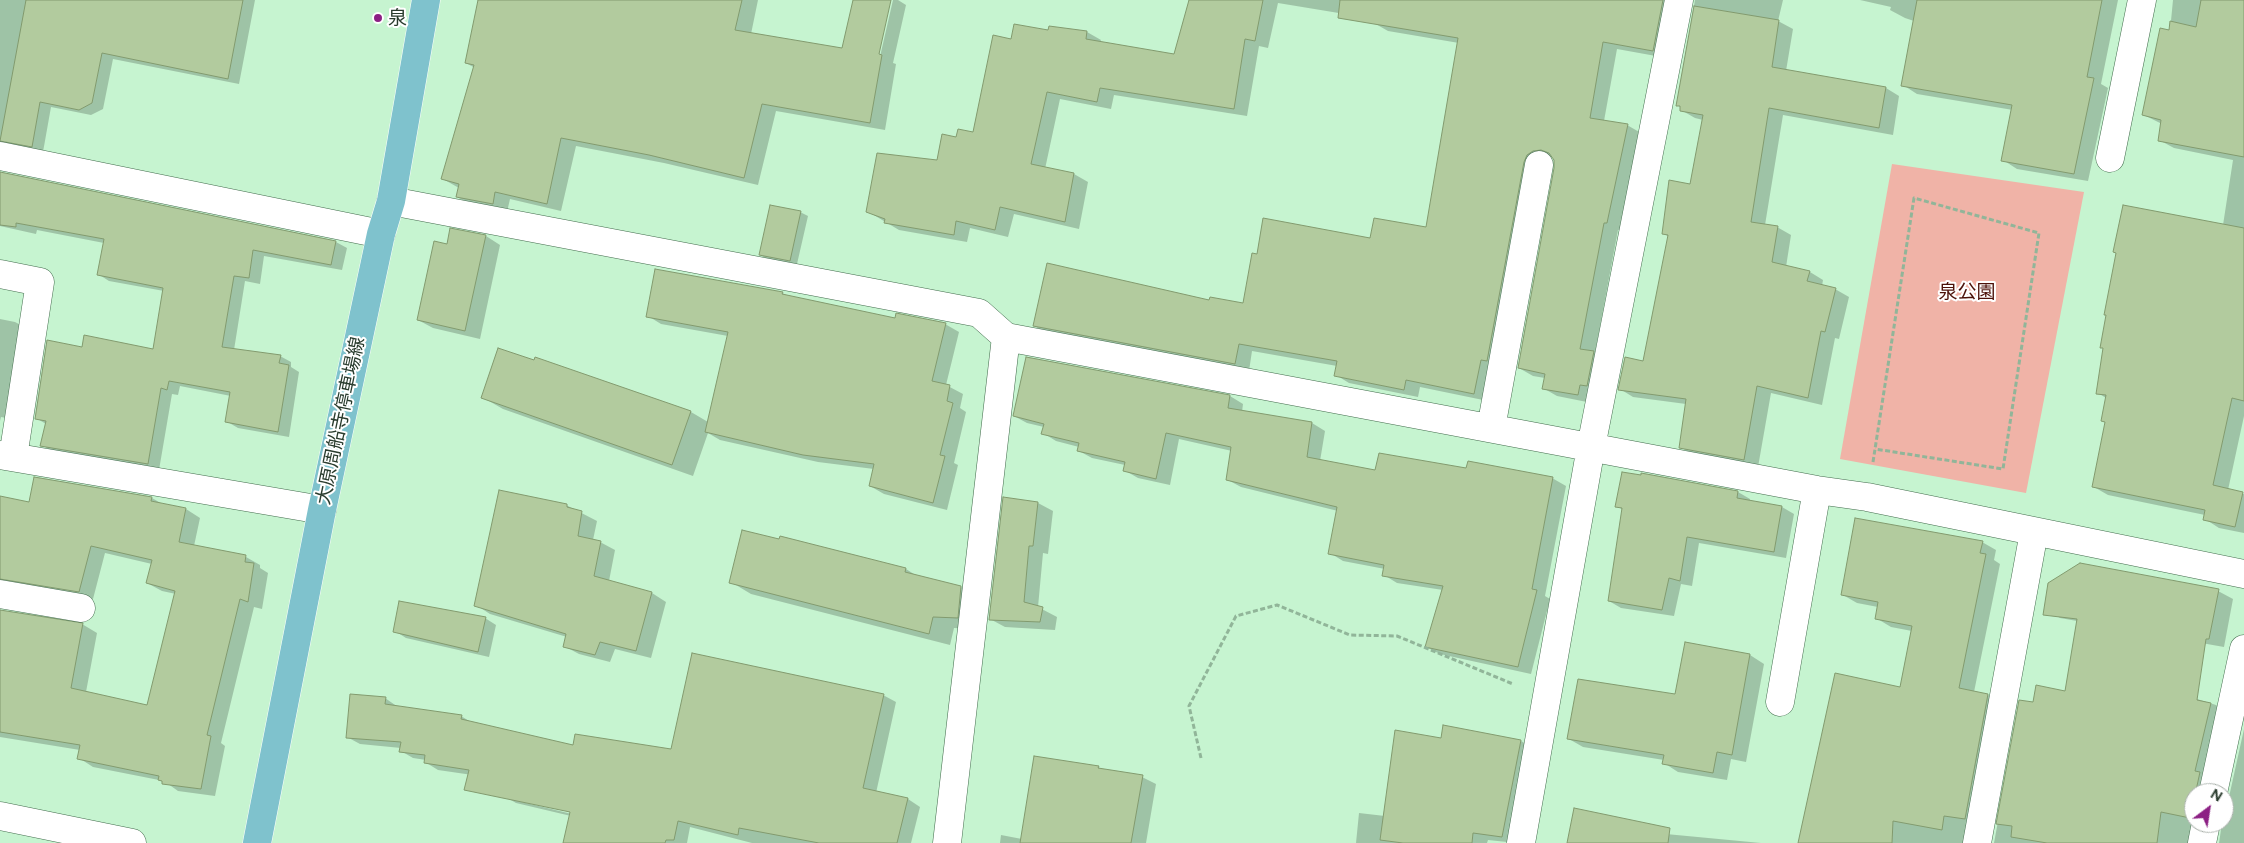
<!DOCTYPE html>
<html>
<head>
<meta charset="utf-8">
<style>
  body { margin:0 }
  #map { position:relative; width:2244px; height:843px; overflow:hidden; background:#c6f4d0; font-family:Figtree,sans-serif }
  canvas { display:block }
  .north { position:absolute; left:2184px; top:783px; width:50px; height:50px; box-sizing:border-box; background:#fff; border:1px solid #aab1ab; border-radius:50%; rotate:31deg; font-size:14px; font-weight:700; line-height:20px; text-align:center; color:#2a3c2e }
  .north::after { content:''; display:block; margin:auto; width:18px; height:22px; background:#8c2084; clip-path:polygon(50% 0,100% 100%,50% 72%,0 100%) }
</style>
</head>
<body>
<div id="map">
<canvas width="2244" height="843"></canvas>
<div class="north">N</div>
</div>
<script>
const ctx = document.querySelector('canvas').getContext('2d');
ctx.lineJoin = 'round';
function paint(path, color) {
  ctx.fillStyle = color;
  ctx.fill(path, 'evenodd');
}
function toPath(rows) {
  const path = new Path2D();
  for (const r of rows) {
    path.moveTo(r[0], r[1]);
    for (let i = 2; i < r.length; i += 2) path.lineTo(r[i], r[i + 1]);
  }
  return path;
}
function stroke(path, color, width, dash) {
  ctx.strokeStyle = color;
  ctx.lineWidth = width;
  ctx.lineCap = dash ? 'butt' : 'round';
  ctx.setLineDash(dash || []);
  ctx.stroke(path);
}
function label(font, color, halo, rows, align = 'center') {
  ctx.font = font + ' Figtree,"Noto Sans JP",sans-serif';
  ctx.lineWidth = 4;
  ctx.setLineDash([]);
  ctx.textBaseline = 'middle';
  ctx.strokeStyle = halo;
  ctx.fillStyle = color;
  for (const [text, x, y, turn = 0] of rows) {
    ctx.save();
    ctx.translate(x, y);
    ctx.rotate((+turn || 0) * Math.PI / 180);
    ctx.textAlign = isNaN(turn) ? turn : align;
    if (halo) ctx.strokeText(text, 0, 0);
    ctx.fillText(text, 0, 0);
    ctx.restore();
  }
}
const green = toPath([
  [1892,164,2084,192,2026,493,1840,459]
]);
const shadow = toPath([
  [0,0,255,0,239,84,113,59,103,109,91,115,51,107,43,152,0,151],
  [480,0,758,0,751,34,843,50,855,0,890,0,876,60,879,61,893,0,898,0,906,5,893,63,896,64,885,130,776,111,758,185,664,163,576,146,561,211,510,199,507,212,472,205,457,197,459,188,443,179,475,68,466,63],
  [1190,0,1680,0,1667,58,1617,49,1604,121,1627,125,1641,133,1621,230,1618,230,1595,353,1607,360,1592,403,1557,396,1543,388,1545,378,1533,376,1519,368,1556,168,1553,157,1548,158,1488,401,1420,387,1418,397,1349,383,1336,375,1337,366,1252,351,1249,371,1048,334,1034,326,1210,302,1244,305,1258,256,1371,240,1427,229,1459,43,1388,31,1374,23,1375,19,1278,3,1268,48,1259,46,1247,116,1114,95,1111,109,1060,99,1045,169,1074,174,1088,182,1079,229,1014,214,1008,237,970,228,967,242,899,230,867,211,938,162,957,138,974,133,1012,40,1049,31,1087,32,1101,40,1100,43,1175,56],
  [1695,0,1783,0,1778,21,1793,29,1786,71,1886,88,1899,96,1893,135,1783,115,1765,225,1777,227,1791,235,1786,267,1810,272,1823,280,1822,286,1835,289,1849,297,1839,339,1835,338,1822,405,1771,393,1758,467,1694,455,1680,447,1686,404,1633,397,1620,389,1644,362,1669,237,1663,233,1691,186,1703,120,1695,118,1681,110,1681,107,1677,105],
  [1860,0,2118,0,2101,84,2108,88,2088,181,2017,169,2003,160,2013,110,1917,94,1903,85,1914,21,1905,18,1890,10,1891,7],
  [2173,0,2244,0,2244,416,2228,490,2244,494,2244,533,2219,528,2205,519,2205,515,2108,495,2094,487,2106,422,2106,398,2098,393,2223,225,2233,160,2174,148,2159,140,2162,124,2144,115,2170,31],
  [0,173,336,242,347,248,342,270,264,256,260,284,245,281,234,350,280,356,291,362,291,367,299,372,289,437,238,428,226,421,231,396,180,386,178,395,172,394,159,470,53,452,42,445,46,424,36,418,83,348,154,351,164,291,109,281,98,274,104,243,37,230,36,234,0,226],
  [800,212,808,216,797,264,767,259,760,255],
  [486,236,500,245,480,339,433,328,418,320],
  [782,293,789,296,896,319,945,324,959,332,946,385,963,394,960,408,966,412,954,463,958,465,947,510,884,494,870,486,874,469,818,462,720,440,708,433,693,476,503,409,482,397,534,362,536,358,691,412,708,422,728,336,661,324,648,316],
  [0,319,15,322,30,330,19,420,1,417,0,421],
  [1230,396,1243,404,1242,412,1312,423,1325,431,1320,461,1376,471,1467,470,1552,478,1566,486,1545,596,1550,599,1531,674,1440,654,1426,647,1443,590,1397,583,1384,575,1385,569,1343,561,1330,553,1338,511,1241,487,1228,480,1232,451,1179,439,1170,485,1138,478,1124,470,1125,465,1092,458,1079,451,1079,447,1056,441,1043,433,1044,427,1027,423,1014,416],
  [1642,474,1738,492,1750,499,1750,502,1782,507,1794,514,1786,558,1699,543,1692,586,1681,584,1674,616,1621,608,1609,601,1623,510,1617,506],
  [35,478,152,498,164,505,186,509,200,518,194,546,246,557,260,565,260,568,268,573,262,609,254,607,221,743,225,746,215,796,178,791,164,781,93,767,79,758,80,750,0,737,0,609,2,611,82,624,97,633,86,692,148,706,176,594,162,591,147,583,152,564,105,553,93,599,18,586,0,598,0,497,30,504],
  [1004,499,1038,503,1053,511,1048,554,1043,553,1038,607,1057,617,1055,630,1005,627,990,619],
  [566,505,597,521,593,540,600,542,615,550,609,581,652,593,666,602,651,658,615,649,610,662,579,654,564,646,567,637,490,614,476,605],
  [1982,542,1996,550,1994,560,2000,564,1974,692,1988,695,2002,703,1977,843,1799,843,1901,689,1912,631,1891,627,1876,618,1878,607,1857,603,1843,595],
  [906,569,917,576,961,587,982,599,978,629,954,628,950,645,751,594,731,582],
  [2218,591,2233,599,2224,647,2060,618,2046,609],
  [485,618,496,625,489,657,406,638,395,631],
  [1750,655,1764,664,1746,762,1731,759,1727,780,1678,772,1664,763,1664,760,1583,747,1569,739,1676,696],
  [2070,671,2197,699,2216,705,2230,713,2213,793,2194,793,2194,823,2202,843,1994,843,2020,701,2034,703,2066,692],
  [883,695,896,702,876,793,908,799,920,807,911,843,752,843,690,827,687,843,564,843,571,816,516,803,504,796,500,779,438,770,425,762,426,760,413,758,401,751,401,748,360,744,347,737,385,698,398,707,461,716,474,724,574,747,672,750],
  [514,800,576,813,576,815],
  [2244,729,2244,843,2219,843,2222,823,2224,823,2224,805,2229,797],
  [1442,739,1521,741,1535,749,1517,843,1488,840,1487,843,1356,843,1359,813,1385,816],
  [1098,767,1103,770,1142,777,1156,784,1146,843,1000,843,1001,835,1022,839],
  [1666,834,1761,843,1568,843]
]);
const building = toPath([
  [26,0,243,0,228,79,102,53,92,103,79,110,40,102,32,147,0,141,26,0],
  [478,0,742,0,735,30,842,48,853,0,891,0,879,54,882,55,870,123,762,104,744,178,649,155,561,138,547,204,495,192,493,204,456,197,459,184,441,179,474,65,465,63,478,0],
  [1189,0,1263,0,1255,41,1245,39,1234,109,1100,88,1097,102,1047,92,1031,164,1074,173,1065,222,1000,207,995,230,956,221,954,235,884,223,885,219,866,212,877,153,937,160,942,134,956,137,958,129,973,132,993,35,1011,39,1014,24,1048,30,1049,26,1087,31,1086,39,1174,54,1189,0],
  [1340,0,1663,0,1653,51,1603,42,1590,118,1628,124,1607,223,1604,223,1580,349,1594,351,1587,386,1580,385,1578,395,1542,389,1545,374,1518,368,1554,168,1554,160,1549,153,1541,150,1533,151,1527,155,1524,162,1487,361,1481,360,1474,394,1406,380,1404,390,1334,376,1337,361,1239,344,1235,364,1033,326,1047,263,1209,300,1210,297,1243,303,1252,253,1257,254,1263,218,1370,238,1374,218,1426,227,1458,38,1338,18,1340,0],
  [1917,0,2102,0,2087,77,2094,78,2074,174,2001,161,2012,105,1901,86,1917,0],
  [2201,0,2244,0,2244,157,2158,141,2161,120,2142,115,2160,28,2169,30,2170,21,2196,27,2201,0],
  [1694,6,1779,20,1772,67,1886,87,1879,128,1769,108,1751,222,1778,226,1772,262,1810,271,1807,281,1836,288,1825,332,1821,331,1808,398,1757,386,1744,460,1679,448,1686,399,1618,390,1625,357,1643,361,1668,235,1662,234,1669,180,1690,184,1703,115,1680,111,1680,106,1676,106,1694,6],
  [0,172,336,241,331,265,253,250,249,278,234,276,222,347,281,355,279,363,289,365,278,432,225,422,230,392,169,381,167,390,161,388,148,464,40,446,46,421,35,419,47,340,82,347,84,335,153,349,163,288,97,275,104,239,16,223,16,227,0,225,0,172],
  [770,205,801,211,790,261,759,255,770,205],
  [2123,205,2244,228,2244,401,2232,398,2213,485,2243,492,2235,527,2203,520,2205,510,2092,487,2105,422,2101,421,2106,395,2096,394,2103,348,2100,348,2106,315,2104,315,2116,253,2113,252,2123,205],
  [450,228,486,235,465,331,417,320,434,241,447,244,450,228],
  [655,269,783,292,782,294,895,318,896,313,946,323,932,381,950,385,947,401,953,403,940,455,945,456,933,503,869,486,874,464,803,455,705,432,728,332,646,317,655,269],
  [498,348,534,360,535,357,691,411,672,465,481,398,498,348],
  [1026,357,1230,395,1228,408,1312,422,1307,457,1375,470,1379,453,1466,468,1468,461,1553,477,1532,589,1537,590,1518,667,1425,647,1443,586,1382,576,1384,565,1328,554,1337,507,1226,480,1231,447,1166,433,1156,479,1123,471,1125,462,1077,451,1079,443,1041,434,1044,424,1013,416,1026,357],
  [1622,472,1641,475,1641,473,1738,491,1737,498,1782,506,1774,552,1687,537,1680,581,1669,578,1662,610,1608,601,1622,508,1615,507,1622,472],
  [34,477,152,497,151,501,186,508,179,542,246,555,245,562,254,563,248,602,240,599,207,735,211,736,201,789,162,784,162,781,158,780,159,776,77,759,80,745,0,732,0,610,83,623,71,688,147,705,175,591,146,583,152,560,91,546,79,592,0,579,0,496,29,502,34,477],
  [499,490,567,504,567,507,582,511,578,536,601,541,594,576,652,592,636,651,600,642,595,655,563,647,566,634,474,606,499,490],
  [1003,497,1038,502,1033,546,1029,546,1024,602,1043,607,1040,622,989,620,1003,497],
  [1855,518,1983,541,1980,553,1986,554,1959,688,1988,694,1965,819,1944,816,1942,830,1893,821,1892,843,1798,843,1835,673,1900,687,1912,626,1875,619,1878,602,1841,595,1855,518],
  [742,530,779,539,780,536,906,568,905,572,961,586,958,618,933,617,929,634,729,583,742,530],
  [2080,563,2219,589,2209,639,2206,639,2197,700,2211,703,2195,771,2200,772,2190,818,2161,812,2157,843,2047,843,2011,837,2012,826,1996,824,2019,700,2033,702,2036,685,2065,691,2077,619,2043,615,2048,583,2080,563],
  [399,601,486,617,478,652,393,632,399,601],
  [1685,642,1750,654,1732,755,1717,752,1713,773,1662,764,1664,755,1567,739,1578,679,1675,694,1685,642],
  [692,653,884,694,863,788,908,798,897,843,819,843,739,828,738,835,678,821,674,840,666,840,665,843,563,843,570,812,464,790,469,770,424,763,425,755,399,752,401,742,346,738,350,694,386,697,385,704,462,715,461,719,573,745,575,734,671,749,692,653],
  [1443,725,1521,740,1502,837,1473,833,1472,843,1403,843,1380,840,1395,730,1441,738,1443,725],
  [1034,756,1099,766,1098,768,1143,775,1131,843,1020,843,1034,756],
  [1574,808,1670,828,1668,843,1567,843,1574,808]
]);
const path = toPath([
  [1873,462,1914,198,2039,233,2003,469,1875,449],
  [1201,758,1189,706,1236,616,1277,605,1350,635,1397,636,1513,684]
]);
const minor = toPath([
  [0,156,381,234],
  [2110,158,2142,0],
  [391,201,979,313,1006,337,1817,490,1867,497,2244,574],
  [0,274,40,282,13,457],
  [1491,428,1539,165],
  [0,455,322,510],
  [0,594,81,608],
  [1780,702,1817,490],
  [2213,793,2244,649],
  [0,816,132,843],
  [947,843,1006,337],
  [1521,843,1591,447,1679,0],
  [1977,843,2034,532],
  [2202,843,2206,823]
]);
const major = toPath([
  [257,843,322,510,381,234,391,201,426,0]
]);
const markers = [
  [378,18,5,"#8c2084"]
];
const poiNames = [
  ["泉",388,18]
];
const parkNames = [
  ["泉公園",1967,292]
];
const streetNames = [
  ["大原周船寺停車場線",341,421,-78]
];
paint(green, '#f0b3a7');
paint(shadow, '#0003');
paint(building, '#b2cb9e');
stroke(building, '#829a6e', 1);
stroke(minor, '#446d4e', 29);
stroke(major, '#fff', 29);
stroke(path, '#91b599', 3, [5, 2.5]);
stroke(minor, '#fff', 28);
stroke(major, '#7fc2cd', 28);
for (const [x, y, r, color] of markers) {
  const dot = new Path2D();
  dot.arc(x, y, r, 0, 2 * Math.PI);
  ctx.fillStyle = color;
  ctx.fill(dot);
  stroke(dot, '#fff', 2);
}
label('19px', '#2a3c2e', '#fff', poiNames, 'left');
label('19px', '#4c1109', '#fff', parkNames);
label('19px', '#2a3c2e', '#fff', streetNames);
</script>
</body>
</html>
